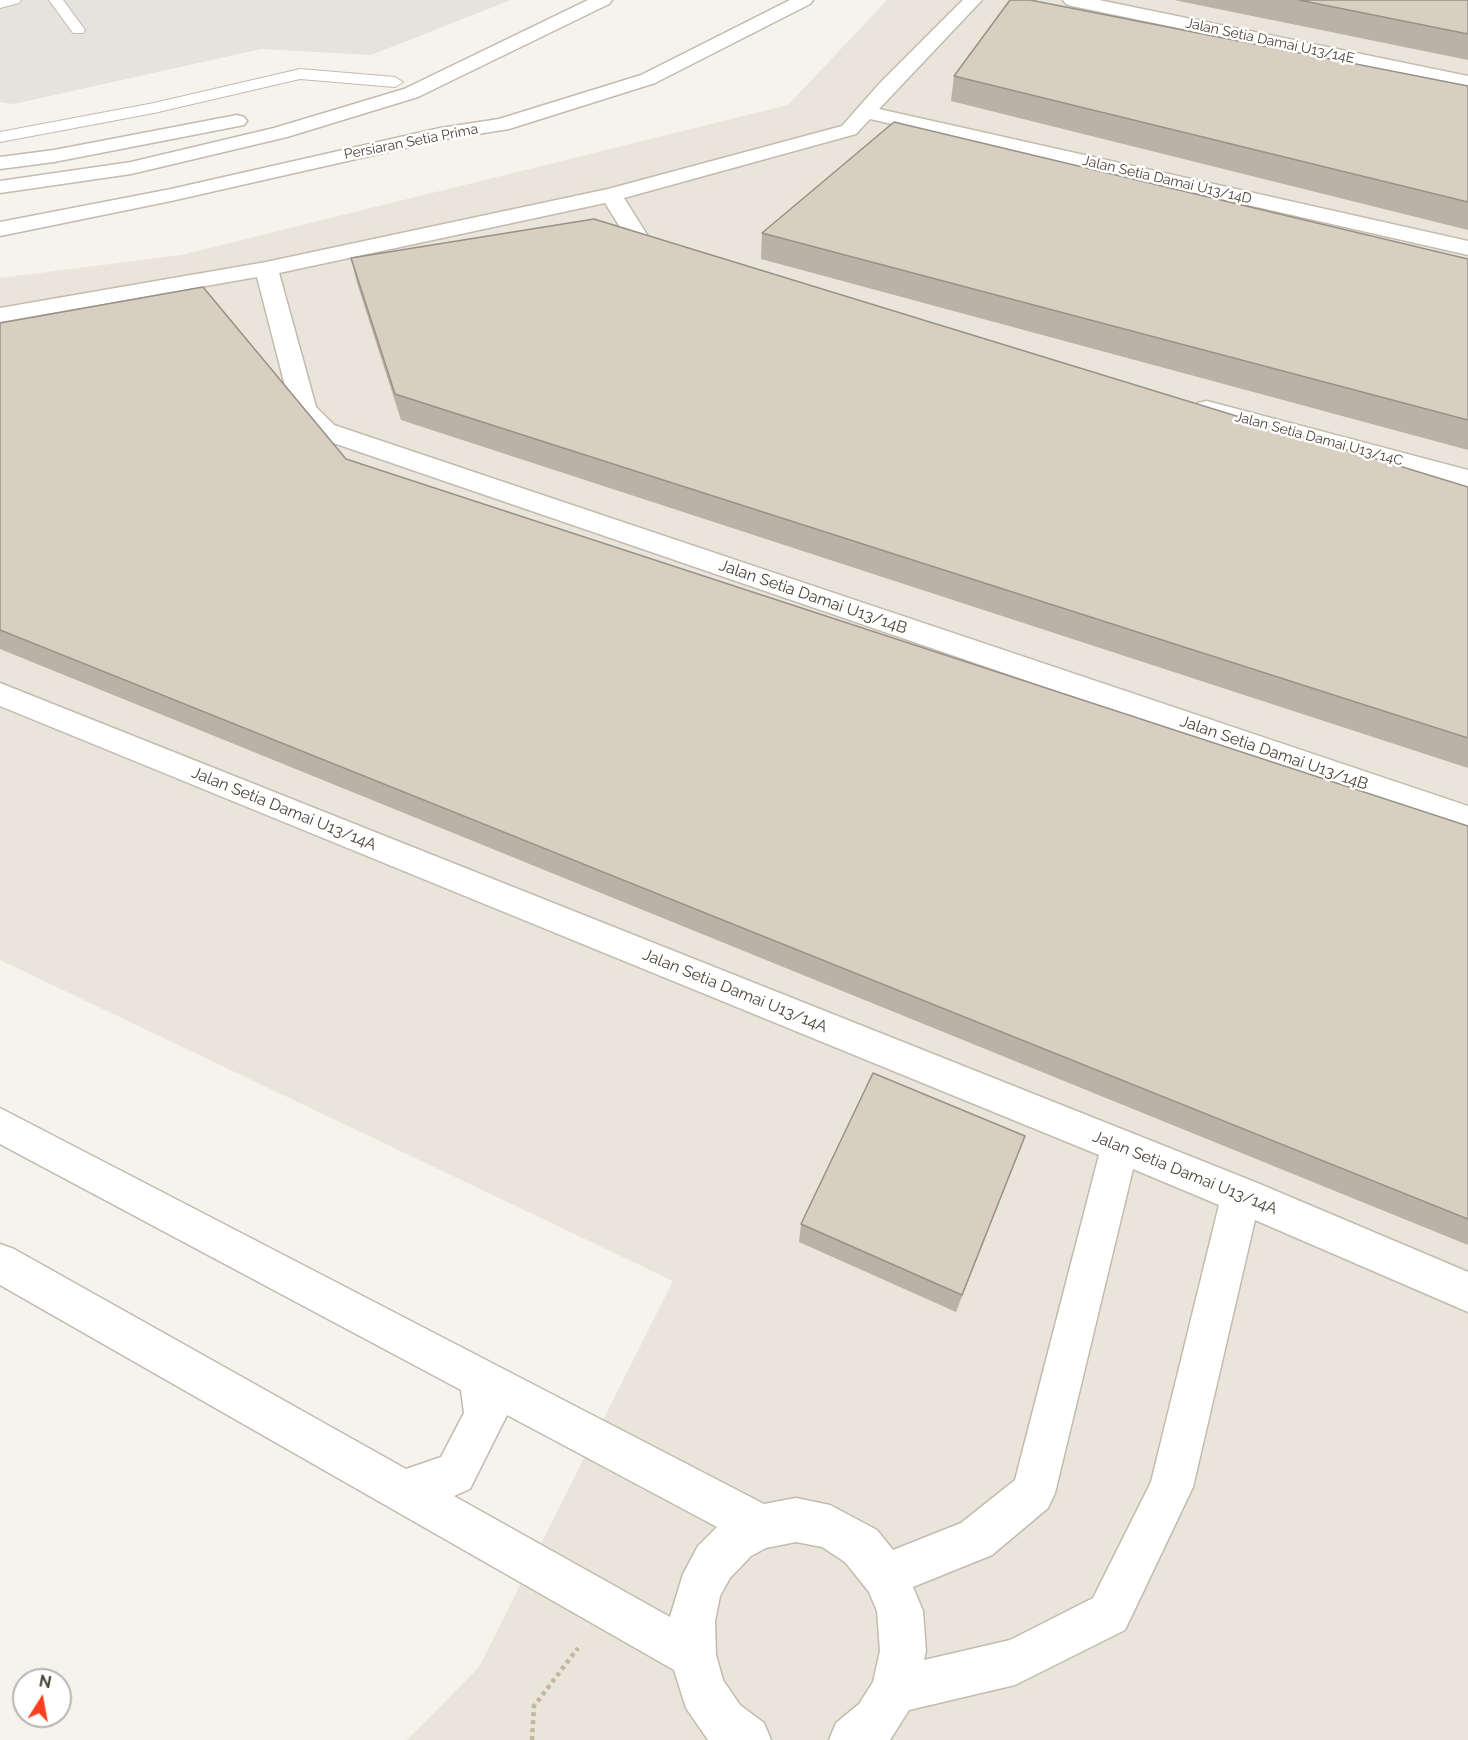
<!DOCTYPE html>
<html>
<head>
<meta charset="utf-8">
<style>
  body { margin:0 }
  #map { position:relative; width:1468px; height:1740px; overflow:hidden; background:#f6f3ec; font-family:Raleway,sans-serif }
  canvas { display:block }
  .north { position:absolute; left:12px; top:1668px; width:60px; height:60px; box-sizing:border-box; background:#fff; border:2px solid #b7b4b0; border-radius:50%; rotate:11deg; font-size:16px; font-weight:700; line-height:24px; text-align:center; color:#4b4439 }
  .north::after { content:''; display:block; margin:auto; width:21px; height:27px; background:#fc3f1d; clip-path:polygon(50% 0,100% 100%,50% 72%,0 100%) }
</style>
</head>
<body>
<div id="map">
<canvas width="1468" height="1740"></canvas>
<div class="north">N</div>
</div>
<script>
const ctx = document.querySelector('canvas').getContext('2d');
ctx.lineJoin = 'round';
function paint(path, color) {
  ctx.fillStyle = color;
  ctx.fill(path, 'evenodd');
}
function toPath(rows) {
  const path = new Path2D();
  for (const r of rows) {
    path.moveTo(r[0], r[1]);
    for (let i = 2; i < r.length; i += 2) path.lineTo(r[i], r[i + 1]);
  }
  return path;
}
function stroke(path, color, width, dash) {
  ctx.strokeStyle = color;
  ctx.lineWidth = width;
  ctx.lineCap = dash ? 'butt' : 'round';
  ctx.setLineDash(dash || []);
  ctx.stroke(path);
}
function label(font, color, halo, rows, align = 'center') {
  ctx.font = font + ' Raleway,sans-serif';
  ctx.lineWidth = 5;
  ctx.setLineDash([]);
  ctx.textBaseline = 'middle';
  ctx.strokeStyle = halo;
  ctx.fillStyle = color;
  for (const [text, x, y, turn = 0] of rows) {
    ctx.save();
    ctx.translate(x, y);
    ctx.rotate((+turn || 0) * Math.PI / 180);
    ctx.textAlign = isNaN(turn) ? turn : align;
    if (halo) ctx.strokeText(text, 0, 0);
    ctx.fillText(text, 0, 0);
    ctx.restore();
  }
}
const residential = toPath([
  [887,0,1468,0,1468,1740,407,1740,479,1667,673,1281,0,960,0,278,181,255,788,105]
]);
const industrial = toPath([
  [0,0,511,0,371,55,261,49,14,104,0,102]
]);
const path = toPath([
  [532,1740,534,1706,578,1648]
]);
const service = toPath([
  [0,0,21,0,19,3,0,8,0,0],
  [49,0,63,0,85,30,83,33,73,33,49,0],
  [300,69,395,77,403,82,395,87,300,79,154,113,0,142,0,132,154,103,300,69]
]);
const minor = toPath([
  [963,0,982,0,879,109,1468,241,1468,255,870,119,856,134,624,198,656,249,673,257,676,262,673,267,665,269,640,259,605,203,279,273,316,407,334,425,1468,806,1468,832,316,437,291,409,257,277,0,322,0,308,266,262,608,189,842,126,879,84,963,0],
  [1063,0,1099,0,1468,76,1468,88,1072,6,1066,4,1063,0],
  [1207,401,1468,470,1468,488,1198,415,1194,409,1198,403,1207,401],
  [0,683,1255,1182,1468,1272,1468,1312,1255,1220,1193,1487,1125,1630,1015,1685,909,1710,890,1740,829,1740,836,1723,859,1704,873,1682,880,1651,877,1611,869,1592,845,1562,822,1547,796,1542,766,1548,751,1556,730,1578,720,1596,715,1621,716,1655,723,1680,740,1705,764,1723,771,1740,708,1740,686,1708,674,1670,0,1285,0,1244,14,1249,406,1469,441,1457,464,1413,461,1390,0,1144,0,1108,764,1504,796,1498,830,1505,877,1530,893,1550,961,1523,1015,1480,1099,1155,0,706,0,683],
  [1133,1169,1219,1205,1151,1482,1093,1598,1010,1640,924,1660,926,1651,923,1611,913,1587,992,1555,1048,1508,1055,1493,1133,1169],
  [507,1415,717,1527,698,1546,683,1574,670,1617,454,1496,470,1489,507,1415]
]);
const tertiary = toPath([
  [588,0,612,0,609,4,418,97,287,137,131,174,0,193,0,181,131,162,274,128,404,89,588,0],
  [790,0,813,0,810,4,655,83,509,129,440,140,171,201,0,236,0,222,171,189,440,128,499,119,641,75,790,0],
  [237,115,244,117,247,121,244,125,54,162,0,169,0,157,54,150,237,115]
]);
const wall = toPath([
  [1174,0,1468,0,1468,60],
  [954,76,1468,86,1468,230,951,101],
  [762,233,1468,259,1468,450,761,259],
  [351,258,1468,487,1468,768,401,420,357,283],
  [0,323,346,459,1468,826,1468,1245,0,649],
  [1025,1136,956,1312,799,1242,801,1224]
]);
const building = toPath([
  [1010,0,1030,0,1468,86,1468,202,954,76,1010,0],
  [1299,0,1468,0,1468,34,1299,0],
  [894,122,1468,259,1468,420,762,233,894,122],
  [594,219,1468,487,1468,738,395,394,351,258,594,219],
  [203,287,346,459,1468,826,1468,1219,0,630,0,323,203,287],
  [873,1073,1025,1136,962,1295,801,1224,873,1073]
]);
const farStreetnames = [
  ["Jalan Setia Damai U13/14E",1270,41,12],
  ["Persiaran Setia Prima",411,142,-11],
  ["Jalan Setia Damai U13/14D",1167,180,13],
  ["Jalan Setia Damai U13/14C",1319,439,15]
];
const streetNames = [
  ["Jalan Setia Damai U13/14B",813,597,19],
  ["Jalan Setia Damai U13/14B",1274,753,19],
  ["Jalan Setia Damai U13/14A",284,809,22],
  ["Jalan Setia Damai U13/14A",735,991,22],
  ["Jalan Setia Damai U13/14A",1185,1173,22]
];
paint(residential, '#eae5da');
paint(industrial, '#e6e2dd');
stroke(service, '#c2bbae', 2);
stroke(minor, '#c2bbae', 3);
stroke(tertiary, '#c2bbae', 3);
stroke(path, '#c4b79f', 4.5, [4, 4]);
paint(service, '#fff');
paint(minor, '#fff');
paint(tertiary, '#fff');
paint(wall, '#bab2a6');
paint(building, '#d8cfc1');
stroke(building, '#979187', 1.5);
label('14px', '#4b4439', '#fff', farStreetnames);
label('16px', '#4b4439', '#fff', streetNames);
</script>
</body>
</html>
